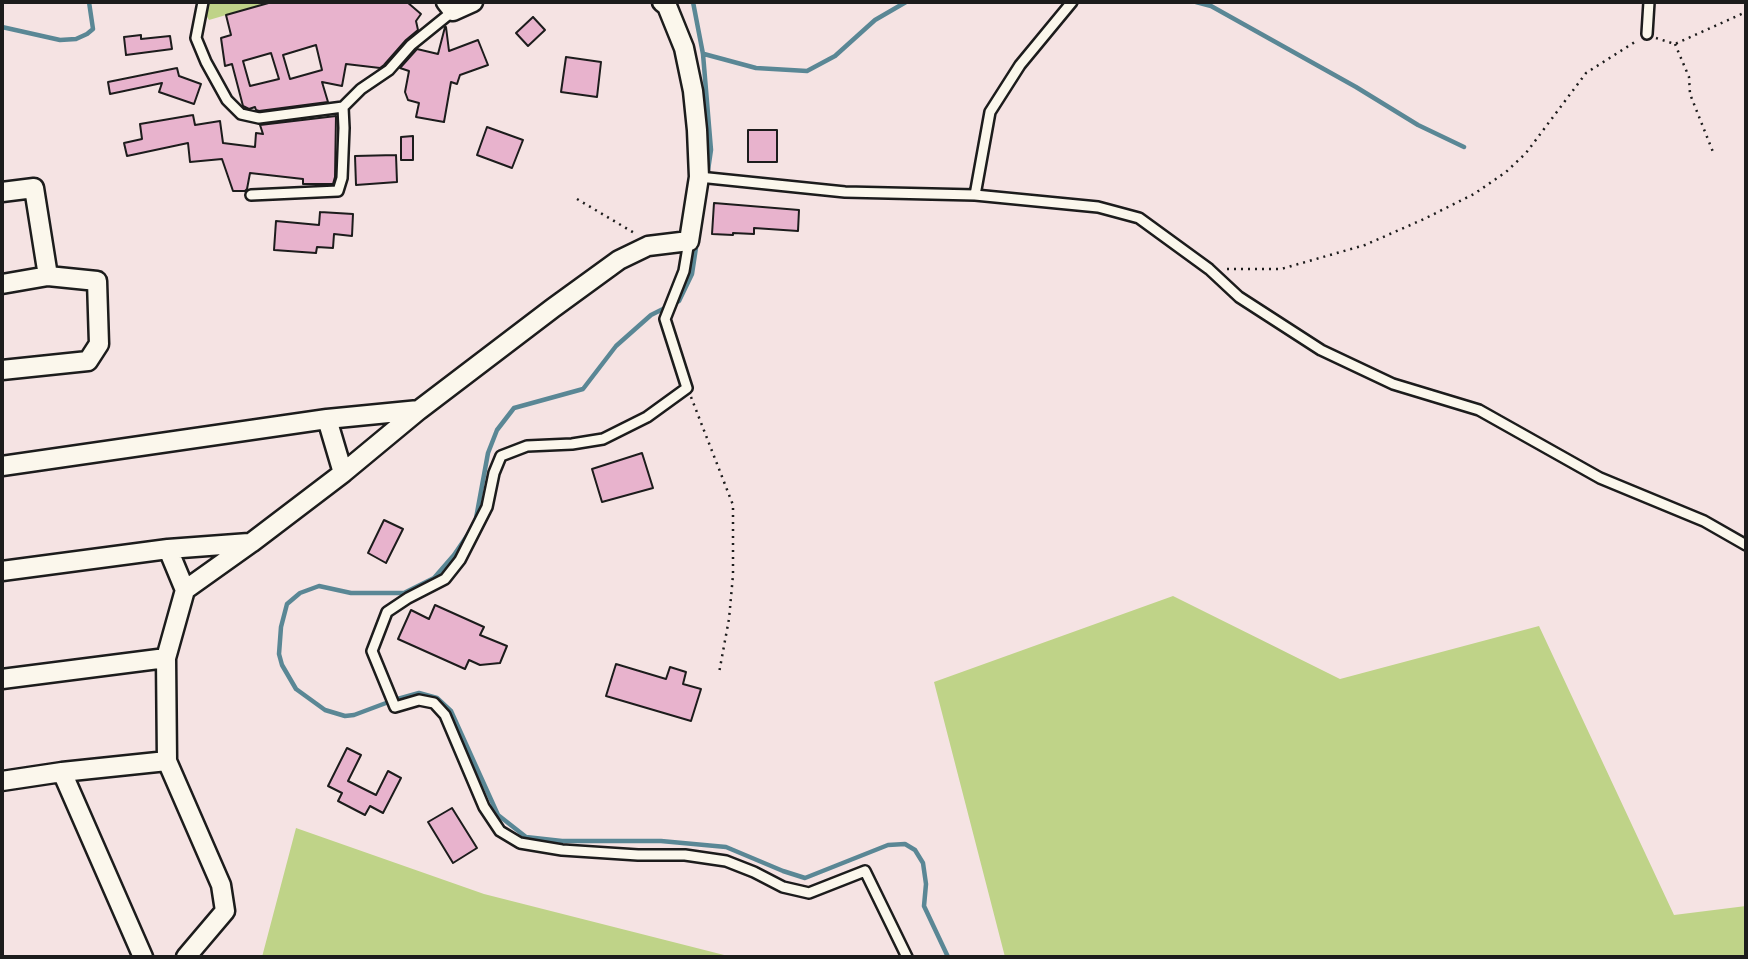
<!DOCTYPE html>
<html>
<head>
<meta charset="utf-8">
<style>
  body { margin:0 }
  #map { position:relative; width:1748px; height:959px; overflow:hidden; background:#f5e3e3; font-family:"Balsamiq Sans",sans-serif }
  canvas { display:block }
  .frame { position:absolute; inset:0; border:4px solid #1c1c1c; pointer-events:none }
</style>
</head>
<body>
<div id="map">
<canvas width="1748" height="959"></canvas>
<div class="frame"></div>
</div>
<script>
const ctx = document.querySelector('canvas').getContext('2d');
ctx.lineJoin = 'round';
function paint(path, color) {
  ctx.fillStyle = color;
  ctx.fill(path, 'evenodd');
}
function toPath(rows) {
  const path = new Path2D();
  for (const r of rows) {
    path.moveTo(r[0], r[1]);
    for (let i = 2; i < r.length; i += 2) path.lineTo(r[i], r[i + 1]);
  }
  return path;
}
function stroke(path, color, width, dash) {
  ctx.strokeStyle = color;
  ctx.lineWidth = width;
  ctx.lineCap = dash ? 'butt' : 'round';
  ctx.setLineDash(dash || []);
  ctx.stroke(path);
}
const green = toPath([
  [209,2,259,2,260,5,209,20,206,15],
  [1173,596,1340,679,1539,626,1674,915,1746,906,1746,957,1005,957,934,682],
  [296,828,484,894,732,957,262,957]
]);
const stream = toPath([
  [693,2,703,54,711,150,707,177],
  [1196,2,1211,6,1356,87,1418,125,1464,147],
  [2,27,60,40,76,39,87,34,93,29,89,2],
  [704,54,756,68,807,71,835,56,875,20,906,2],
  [697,241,692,274,679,301,651,315,616,346,583,389,514,408,497,430,488,453,475,524,454,555,434,578,404,593,351,593,319,586,300,593,287,604,281,627,279,654,282,665,296,689,325,710,345,716,354,715,394,700,419,693,437,698,451,711,498,815,526,837,562,841,661,841,726,847,783,871,805,878,888,845,905,844,915,850,923,863,926,884,924,906,948,957]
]);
const building = toPath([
  [272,2,407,2,421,14,416,21,418,30,406,40,384,65,380,68,346,64,342,86,322,82,328,102,259,111,256,110,255,107,249,109,243,106,232,64,225,66,221,38,231,35,226,15,272,2],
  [316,45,322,70,290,79,283,55,316,45],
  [271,53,279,79,250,86,243,61,271,53],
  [533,17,545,30,528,46,516,33,533,17],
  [445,27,446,27,449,51,478,40,488,65,460,75,457,84,451,82,444,122,416,117,419,103,408,100,405,92,409,71,400,68,417,49,438,54,445,27],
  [141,35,141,39,170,36,172,49,126,55,124,37,141,35],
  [566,57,601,62,597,97,561,92,566,57],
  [177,68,179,76,201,84,194,104,159,92,162,83,110,94,108,82,177,68],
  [193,115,195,125,220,121,223,143,255,147,256,133,263,134,260,125,336,116,335,177,333,184,303,184,303,179,250,173,247,189,245,191,233,191,222,159,190,162,188,143,127,156,124,143,142,139,140,124,193,115],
  [487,127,523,140,512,168,477,155,487,127],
  [748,130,777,130,777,162,748,162,748,130],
  [413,136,413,160,401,160,401,137,413,136],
  [396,155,397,182,356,185,355,156,396,155],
  [714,203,799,210,798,231,754,228,754,234,733,233,733,235,712,234,714,203],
  [320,212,353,214,352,236,334,234,333,248,317,247,316,253,274,250,276,221,319,225,320,212],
  [642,453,653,488,602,502,592,469,642,453],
  [384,520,403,529,386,563,368,553,384,520],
  [435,605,484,627,480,635,507,646,500,663,480,665,469,660,465,669,398,639,411,610,429,619,435,605],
  [616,664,666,679,670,667,686,672,683,684,701,689,691,721,606,696,616,664],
  [347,748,361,755,348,781,376,795,388,771,401,778,383,813,370,806,365,815,338,801,342,793,328,786,347,748],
  [452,808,477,848,453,863,428,822,452,808]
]);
const path = toPath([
  [1656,38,1675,44,1746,12],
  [1675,44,1689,77,1690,94,1713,152],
  [577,199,636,234],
  [1227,269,1281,269,1365,245,1424,219,1474,194,1506,172,1526,153,1586,73,1638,40],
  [691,397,733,505,733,575,729,619,719,673]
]);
const lane = toPath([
  [203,2,196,38,206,62,227,100,241,114,259,118,343,107],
  [1647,34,1649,2],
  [699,177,845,192,975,195,1098,207,1139,218,1209,269,1239,297,1321,350,1393,384,1479,410,1600,478,1704,521,1746,545],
  [251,195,338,191,342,178,344,128,343,107,361,89,389,70,411,45,453,11],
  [975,195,990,112,1020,65,1072,2],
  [689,241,684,271,665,319,687,388,647,417,603,439,572,444,527,446,501,456,494,473,487,507,460,560,445,579,408,598,387,612,372,651,395,707,419,700,434,703,445,715,484,807,500,831,520,843,562,850,638,855,685,855,726,861,754,872,783,887,809,893,865,871,907,957]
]);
const street = toPath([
  [446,2,453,11,473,2],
  [2,192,34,188,48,276],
  [2,284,48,276,97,281,99,344,88,361,2,370],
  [327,419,343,473],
  [2,466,327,419,419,410],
  [168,549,185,590],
  [2,571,168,549,249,543],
  [2,679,166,658],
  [62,772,143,957],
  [2,781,62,772,167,761],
  [186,957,225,911,221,885,167,761,166,658,185,590,251,543,343,473,419,410,553,308,619,260,648,246,689,241,699,177,697,130,693,91,684,48,667,6,662,2]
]);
paint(green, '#bfd388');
stroke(stream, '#5a8795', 4.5);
paint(building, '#e8b3cd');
stroke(building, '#1c1c1c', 2);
stroke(lane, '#1c1c1c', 14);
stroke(street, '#1c1c1c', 23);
stroke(path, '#1c1c1c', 2.5, [2, 5]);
stroke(lane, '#fbf7ec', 9);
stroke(street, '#fbf7ec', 18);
</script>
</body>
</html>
